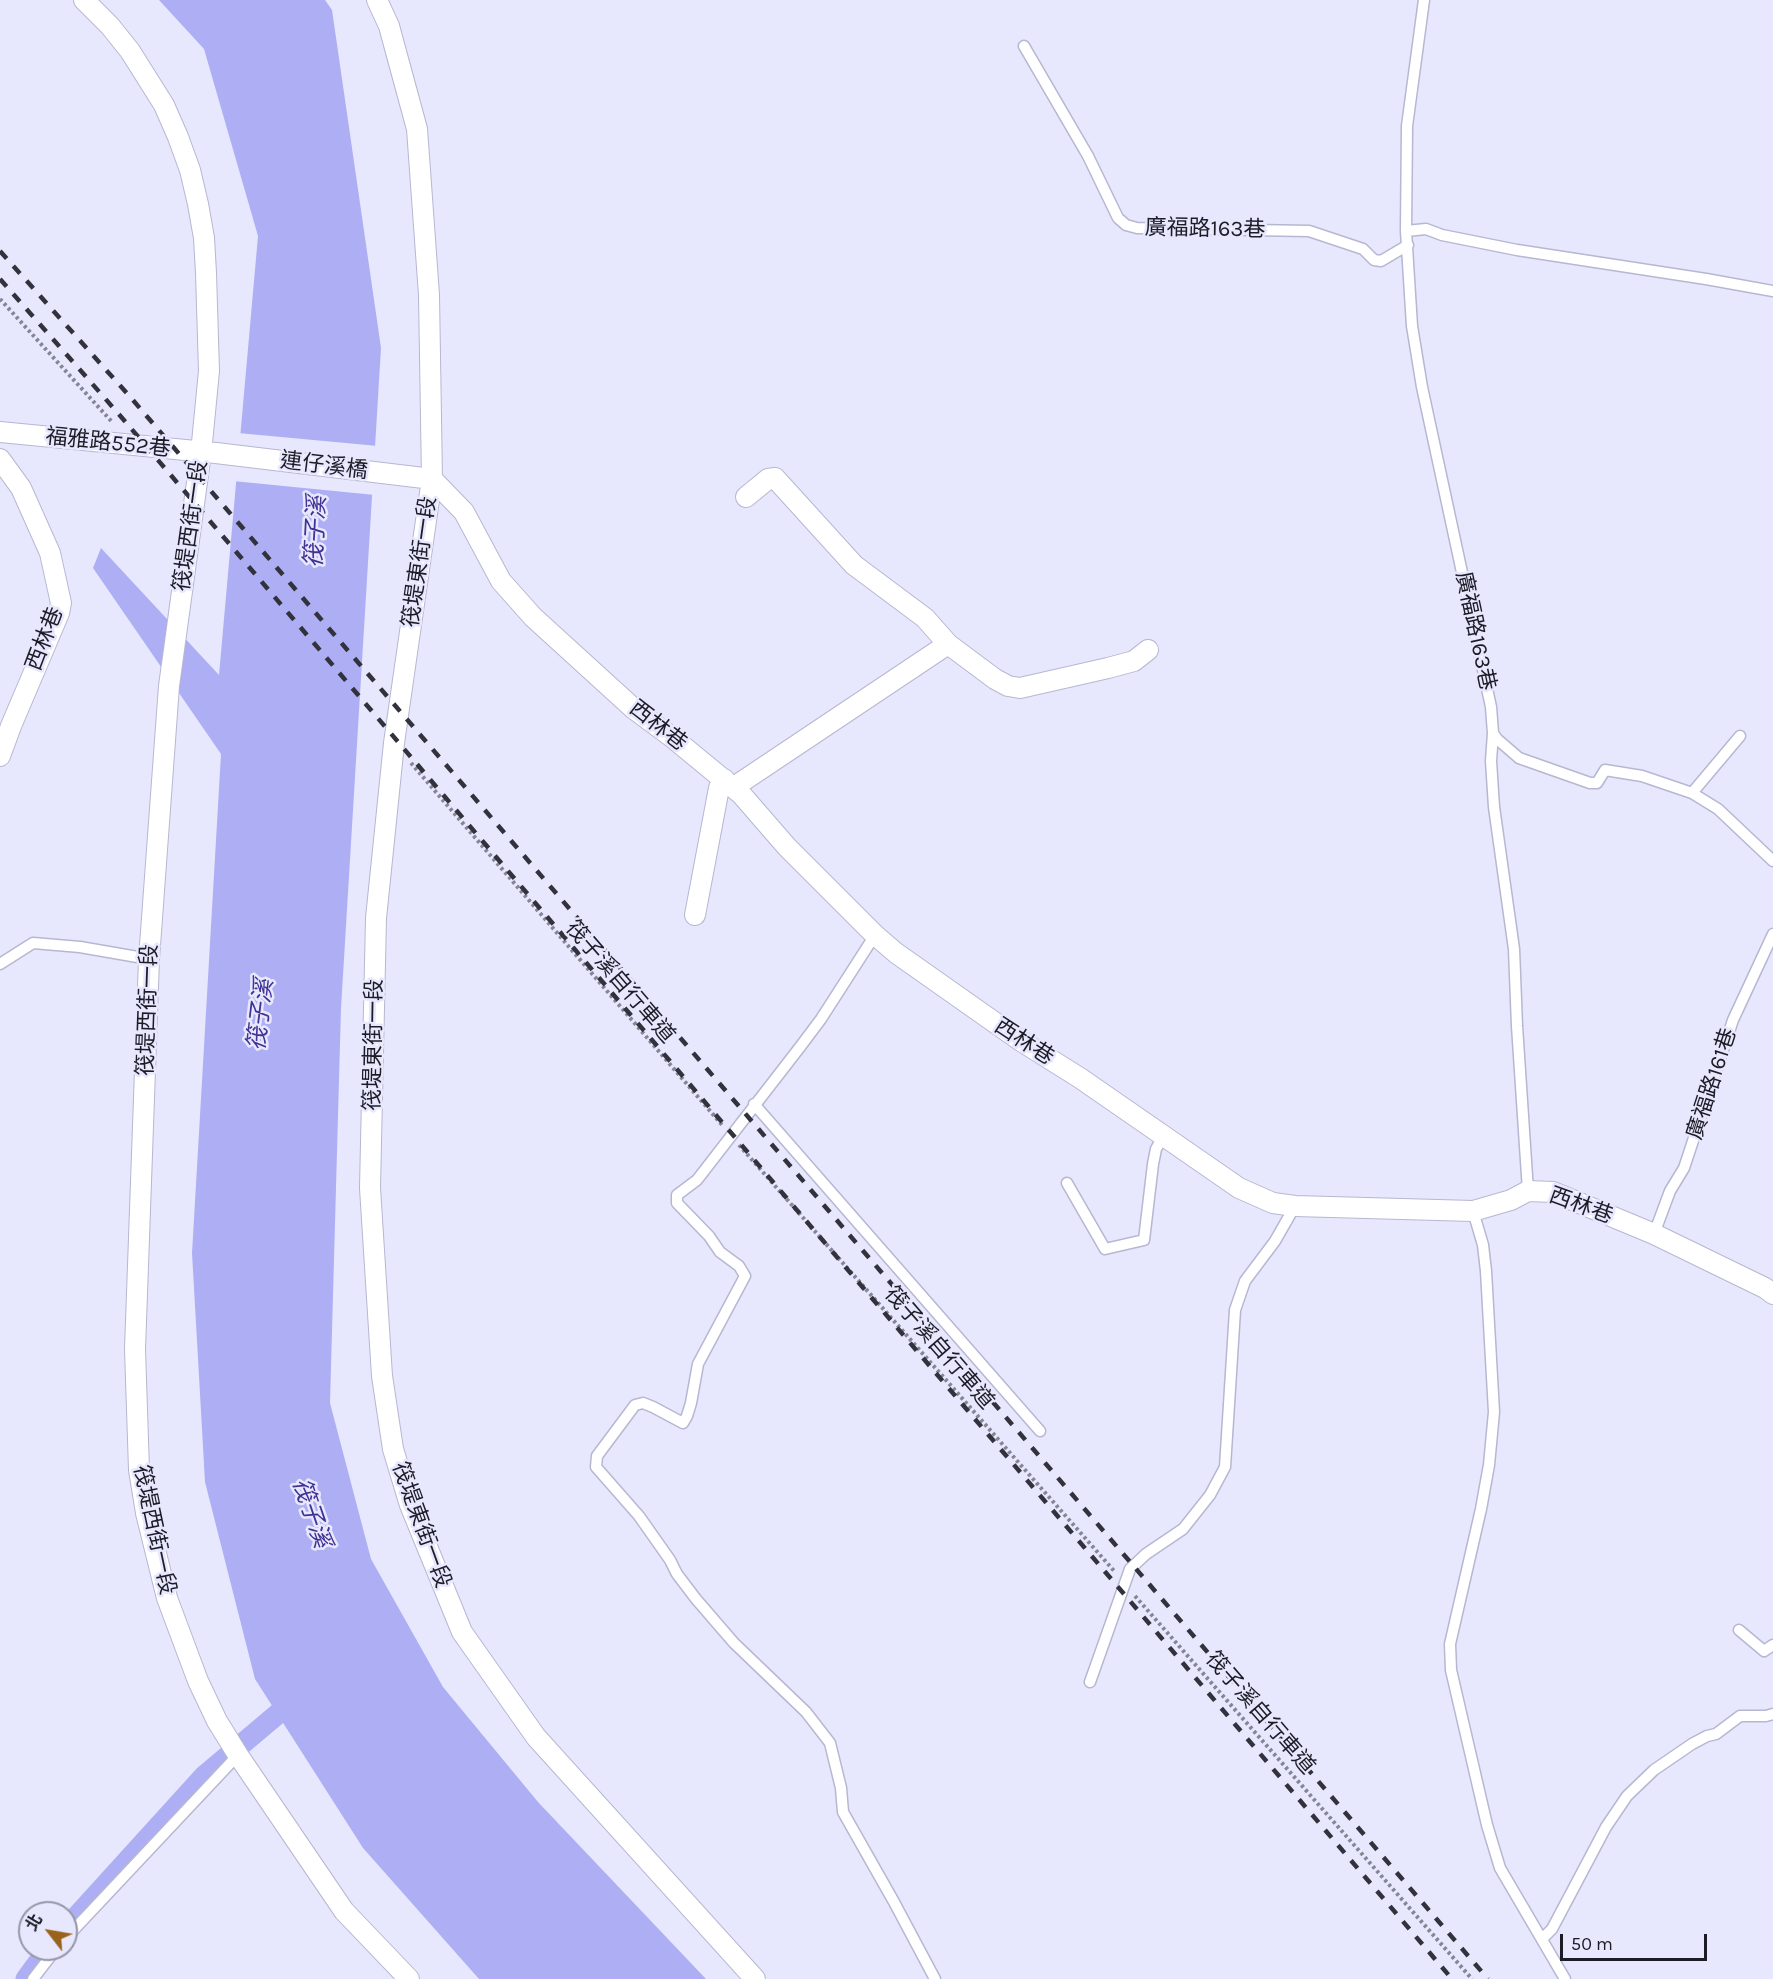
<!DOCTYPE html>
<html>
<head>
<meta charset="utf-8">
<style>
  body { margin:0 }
  #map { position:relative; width:1773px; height:1979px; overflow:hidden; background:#e7e8fe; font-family:Karla,"Noto Sans TC",sans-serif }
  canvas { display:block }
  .north { position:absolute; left:18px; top:1901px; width:60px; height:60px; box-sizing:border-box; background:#e7e8fe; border:2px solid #9696a8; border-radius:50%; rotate:301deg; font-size:16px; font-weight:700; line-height:24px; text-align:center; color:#1c1c26 }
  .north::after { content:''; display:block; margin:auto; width:21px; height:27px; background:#99631c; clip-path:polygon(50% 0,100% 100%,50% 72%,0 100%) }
  .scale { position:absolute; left:1560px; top:1934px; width:147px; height:27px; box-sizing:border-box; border:3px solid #1c1c26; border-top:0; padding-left:8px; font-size:18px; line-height:21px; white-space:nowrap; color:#1c1c26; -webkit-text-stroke:4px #e7e8fe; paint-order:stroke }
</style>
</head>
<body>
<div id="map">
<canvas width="1773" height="1979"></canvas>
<div class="north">北</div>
<div class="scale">50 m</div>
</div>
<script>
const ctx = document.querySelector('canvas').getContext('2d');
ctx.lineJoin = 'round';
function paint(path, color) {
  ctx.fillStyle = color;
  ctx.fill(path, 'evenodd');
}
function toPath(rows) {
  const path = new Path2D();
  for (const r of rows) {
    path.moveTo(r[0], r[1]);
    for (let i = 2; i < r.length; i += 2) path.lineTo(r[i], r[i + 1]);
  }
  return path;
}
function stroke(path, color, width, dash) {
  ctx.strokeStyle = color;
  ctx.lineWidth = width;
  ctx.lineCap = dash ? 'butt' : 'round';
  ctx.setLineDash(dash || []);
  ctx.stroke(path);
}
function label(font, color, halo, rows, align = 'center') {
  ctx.font = font + ' Karla,"Noto Sans TC",sans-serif';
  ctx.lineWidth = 5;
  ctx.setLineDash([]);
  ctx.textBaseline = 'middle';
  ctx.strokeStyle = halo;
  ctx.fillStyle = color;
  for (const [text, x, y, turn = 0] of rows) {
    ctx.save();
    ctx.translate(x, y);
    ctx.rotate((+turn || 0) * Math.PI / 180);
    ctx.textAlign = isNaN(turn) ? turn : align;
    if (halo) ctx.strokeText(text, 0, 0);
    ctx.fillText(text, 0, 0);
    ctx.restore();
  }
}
const water = toPath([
  [159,0,325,0,332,10,381,348,341,1008,330,1403,371,1559,443,1687,538,1802,706,1979,479,1979,363,1848,255,1679,205,1482,192,1253,221,754,93,568,101,548,219,675,258,236,204,49]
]);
const pier = toPath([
  [238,433,378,446,375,495,233,481]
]);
const canal = toPath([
  [66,1928,204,1776,299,1696],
  [26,1979,48,1949]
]);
const path = toPath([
  [0,299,113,423],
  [411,763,723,1126],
  [739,1145,1115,1572],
  [1135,1596,1472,1979]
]);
const service = toPath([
  [1424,0,1407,126,1406,231,1412,326,1422,387,1491,707,1493,733,1491,761,1494,807,1514,949,1517,1026,1528,1191],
  [1024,46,1088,156,1118,218,1126,225,1137,228,1309,231,1363,249,1374,260,1381,261,1408,245],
  [1406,231,1426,229,1442,235,1517,250,1706,279,1773,291],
  [1493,733,1497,739,1519,758,1590,783,1597,783,1605,770,1642,776,1692,793,1740,736],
  [1692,793,1718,809,1773,861],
  [875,935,821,1019,800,1047,697,1180,677,1195,677,1203,709,1236,720,1252,739,1266,745,1276,698,1364,691,1403,687,1416,683,1423,653,1407,643,1403,635,1405,597,1456,596,1467,639,1516,670,1560,677,1574,696,1599,734,1643,806,1712,830,1743,841,1788,843,1812,894,1902,935,1979],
  [0,964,33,943,80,947,149,959],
  [754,1104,1040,1431],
  [1067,1183,1105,1249,1144,1240,1153,1164,1156,1149,1164,1135],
  [1473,1211,1483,1245,1486,1271,1494,1412,1489,1465,1481,1509,1450,1644,1451,1670,1487,1825,1500,1868,1565,1979],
  [1654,1234,1670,1191,1684,1168,1733,1020,1773,934],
  [1739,1630,1764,1651,1773,1645],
  [1090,1682,1130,1569,1146,1554,1183,1529,1210,1495,1225,1467,1235,1310,1245,1281,1275,1241,1295,1206],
  [66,1938,238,1755],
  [1542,1939,1552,1929,1606,1827,1627,1796,1654,1770,1692,1744,1707,1736,1716,1734,1740,1716,1766,1716,1773,1714],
  [33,1979,56,1949]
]);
const minor = toPath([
  [84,0,110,26,130,51,164,105,178,137,190,170,198,204,204,238,206,273,209,371,201,453,169,686,149,959,135,1349,139,1470,146,1513,167,1598,198,1681,217,1721,238,1755,344,1911,409,1979],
  [377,0,389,26,417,129,429,295,432,479,394,743,376,918,370,1188,382,1376,393,1449,410,1505,462,1632,536,1737,755,1979],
  [0,432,216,453,432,479],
  [0,459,21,488,50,553,61,603,59,613,11,726,0,756],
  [432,479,464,512,501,581,533,617,634,709,673,738,741,794,787,847,875,935,896,953,1021,1041,1080,1078,1239,1188,1273,1203,1295,1206,1473,1211,1511,1200,1528,1191,1553,1192,1654,1234,1765,1288,1773,1294],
  [746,497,768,479,775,478,854,565,925,618,948,644,995,679,1008,686,1020,688,1108,668,1134,661,1148,650],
  [734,787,948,644],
  [695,915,719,788,724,779]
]);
const rail = toPath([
  [0,251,132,399,1488,1979],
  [0,279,117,412,1452,1979]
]);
const streetNames = [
  ["廣福路163巷",1205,229,1],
  ["福雅路552巷",108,443,6],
  ["連仔溪橋",324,466,7],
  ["筏堤西街一段",191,526,-82],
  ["筏堤東街一段",420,562,-82],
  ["廣福路163巷",1475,631,78],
  ["西林巷",45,639,-69],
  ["西林巷",658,726,38],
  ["筏子溪自行車道",620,982,49],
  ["筏堤西街一段",148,1010,-88],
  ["西林巷",1024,1042,33],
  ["筏堤東街一段",374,1045,-89],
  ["廣福路161巷",1712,1084,-72],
  ["西林巷",1581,1206,20],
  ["筏子溪自行車道",939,1348,49],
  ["筏堤東街一段",421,1525,70],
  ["筏堤西街一段",154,1530,78],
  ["筏子溪自行車道",1260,1713,49]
];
const waterNames = [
  ["筏子溪",316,532,-87],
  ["筏子溪",261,1015,-83],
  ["筏子溪",311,1513,71]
];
paint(water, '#aeaef4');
paint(pier, '#e7e8fe');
stroke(canal, '#aeaef4', 21);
stroke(service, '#b6b7d1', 13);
stroke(minor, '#b6b7d1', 22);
stroke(path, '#848595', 4, [3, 3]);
stroke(service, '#fff', 10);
stroke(minor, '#fff', 20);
stroke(rail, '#32323d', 4.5, [10, 10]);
label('22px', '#1c1c26', '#e7e8fe', streetNames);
label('italic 24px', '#413294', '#e7e8fe', waterNames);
</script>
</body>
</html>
